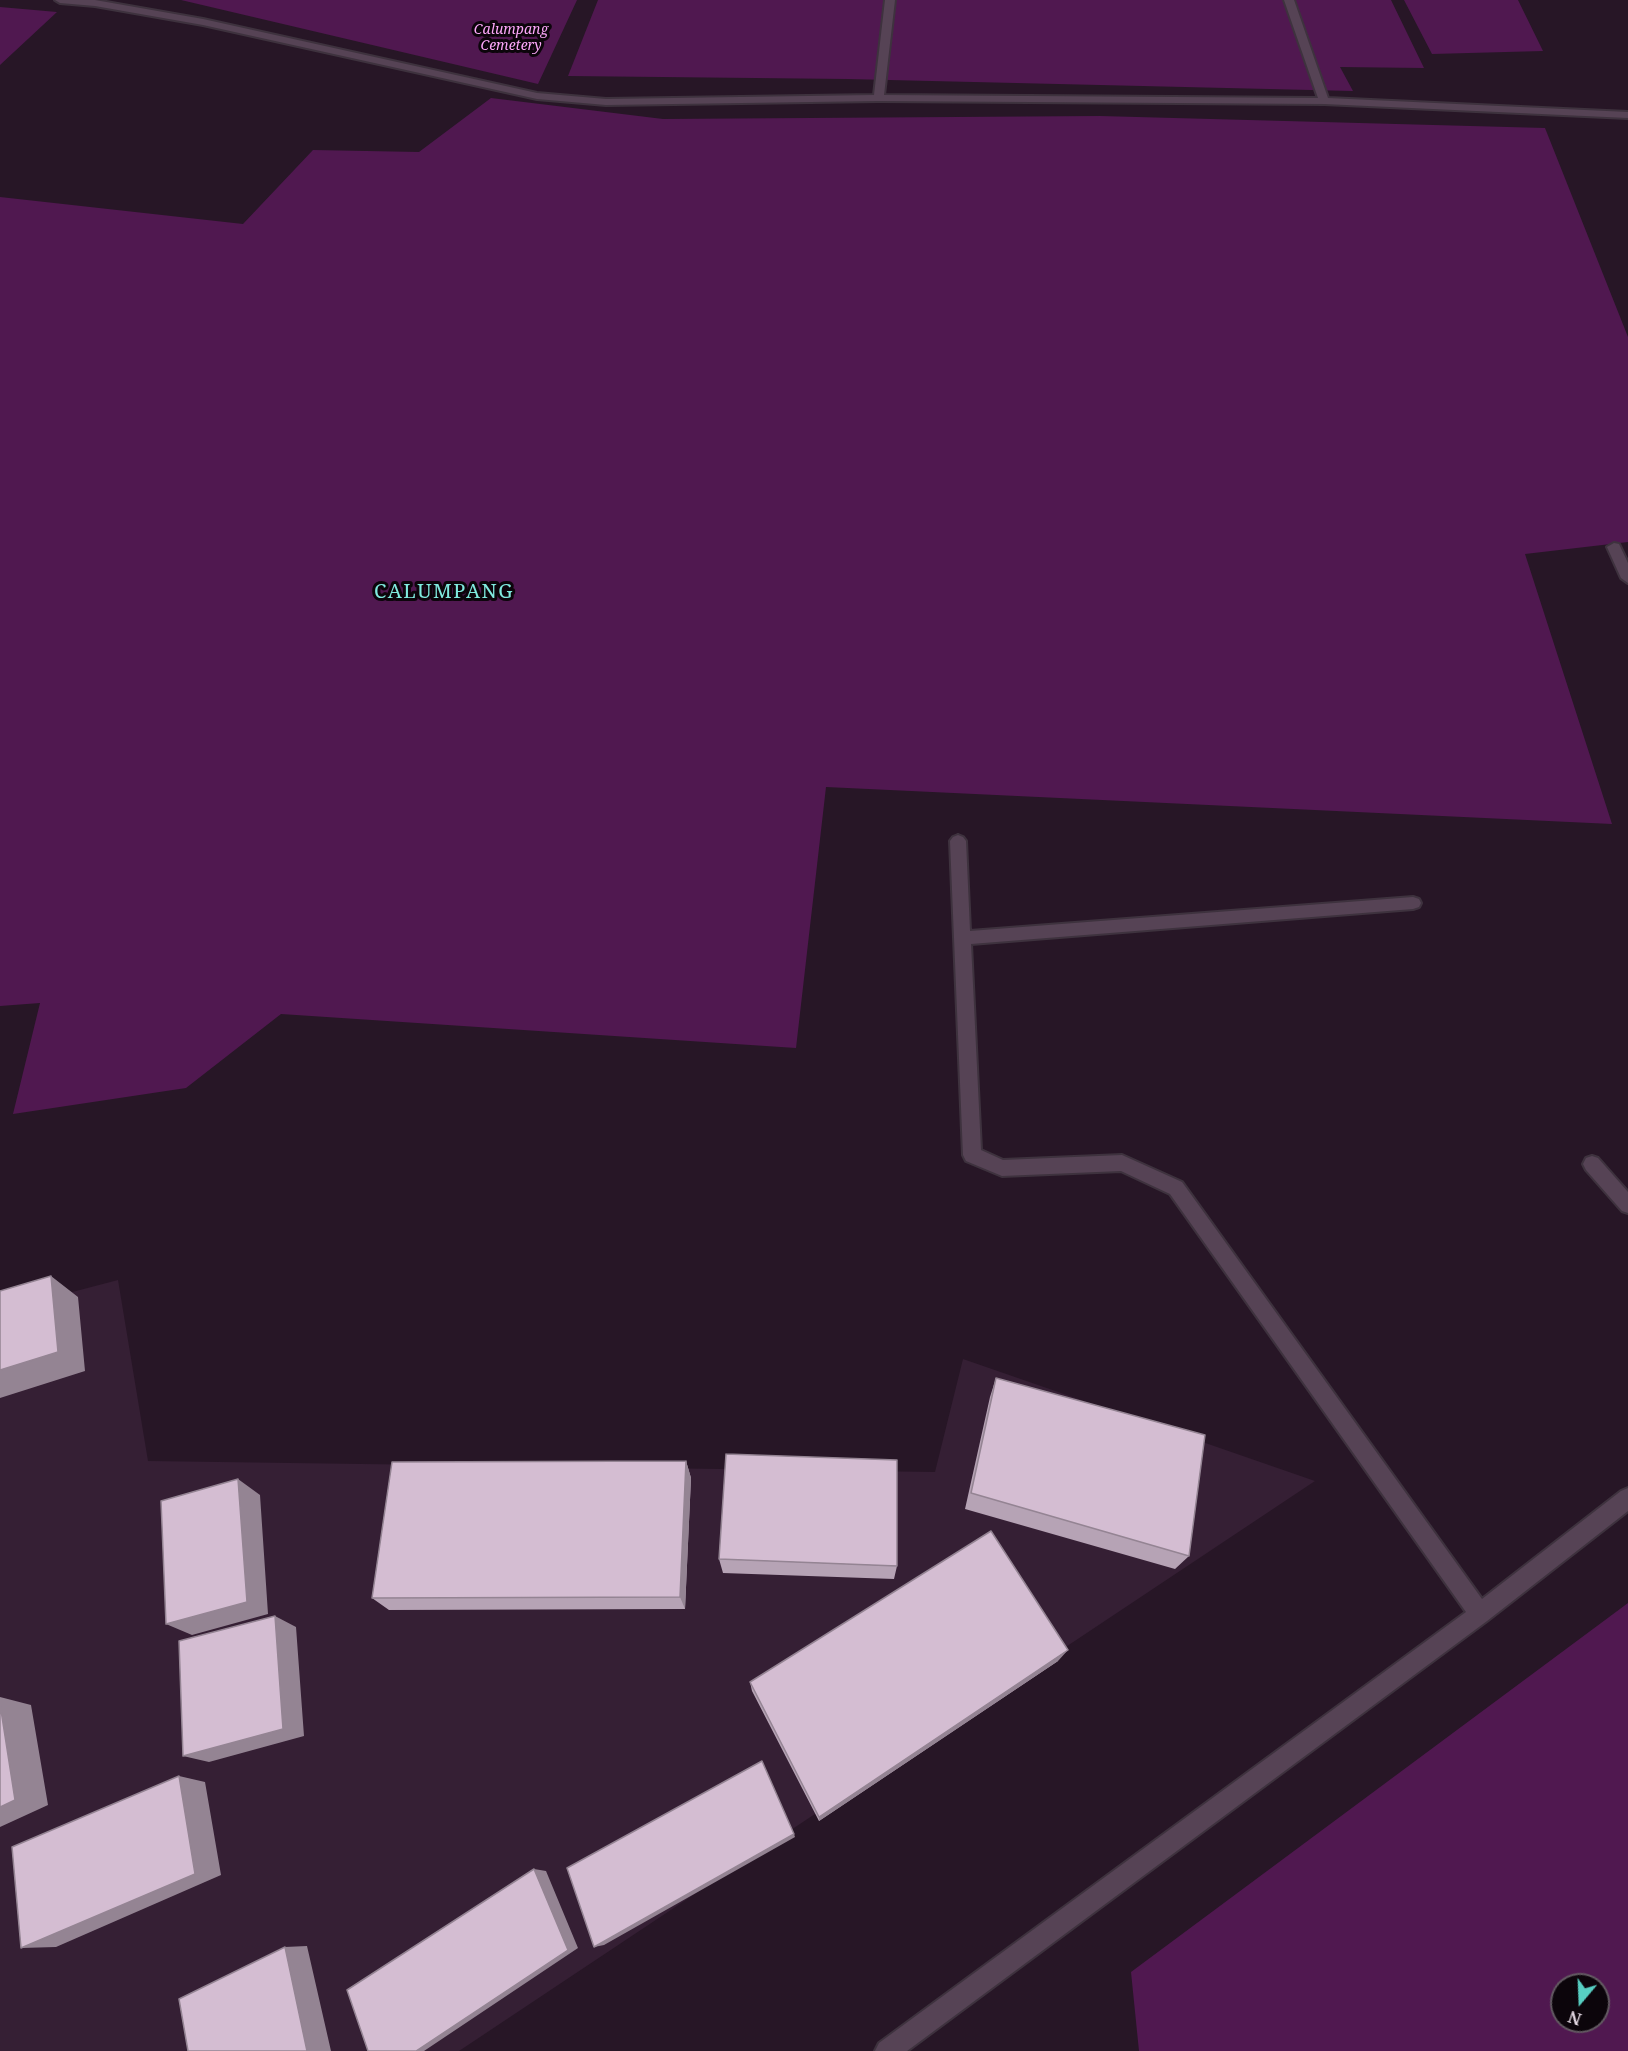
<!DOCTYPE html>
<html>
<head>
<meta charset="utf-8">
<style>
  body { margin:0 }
  #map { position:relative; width:1628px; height:2051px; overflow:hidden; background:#271626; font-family:"Noto Serif",serif }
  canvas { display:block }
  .north { position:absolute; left:1550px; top:1973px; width:60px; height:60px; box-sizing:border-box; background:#0c050b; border:2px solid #625961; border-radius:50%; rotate:199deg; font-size:16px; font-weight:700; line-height:24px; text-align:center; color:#e4d8e3 }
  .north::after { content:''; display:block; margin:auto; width:21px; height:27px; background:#57cec2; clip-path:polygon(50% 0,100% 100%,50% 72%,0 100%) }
</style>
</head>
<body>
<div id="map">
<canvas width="1628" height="2051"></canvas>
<div class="north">N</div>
</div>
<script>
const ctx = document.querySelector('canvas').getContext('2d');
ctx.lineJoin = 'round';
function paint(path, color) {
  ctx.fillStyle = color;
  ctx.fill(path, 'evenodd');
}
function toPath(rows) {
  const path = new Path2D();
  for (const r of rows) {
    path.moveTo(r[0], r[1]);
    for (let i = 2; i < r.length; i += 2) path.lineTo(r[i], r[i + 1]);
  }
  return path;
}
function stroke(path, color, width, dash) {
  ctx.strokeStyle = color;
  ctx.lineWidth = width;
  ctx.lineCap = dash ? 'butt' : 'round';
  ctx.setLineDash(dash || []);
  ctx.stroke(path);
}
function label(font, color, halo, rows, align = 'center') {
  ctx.font = font + ' "Noto Serif",serif';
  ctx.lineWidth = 6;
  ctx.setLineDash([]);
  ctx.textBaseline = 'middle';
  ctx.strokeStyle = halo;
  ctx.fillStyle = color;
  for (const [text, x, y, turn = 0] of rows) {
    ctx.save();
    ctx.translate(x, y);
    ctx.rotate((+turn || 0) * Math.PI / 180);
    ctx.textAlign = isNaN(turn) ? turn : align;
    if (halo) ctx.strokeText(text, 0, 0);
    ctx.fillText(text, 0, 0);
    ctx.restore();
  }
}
const built = toPath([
  [118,1280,148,1461,935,1472,963,1359,1315,1481,459,2051,0,2051,0,1311]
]);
const green = toPath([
  [181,0,577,0,538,84],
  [598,0,1391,0,1424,68,1340,67,1353,91,847,79,568,76],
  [1404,0,1518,0,1543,51,1432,54],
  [0,7,57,12,0,65],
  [491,98,663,119,1100,116,1545,128,1628,337,1628,542,1525,554,1612,824,826,787,796,1048,281,1014,186,1088,13,1114,40,1003,0,1006,0,197,243,224,313,150,419,152],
  [1628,1603,1628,2051,1139,2051,1131,1972],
  [1562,1985,1598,1985,1598,2021,1562,2021]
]);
const service = toPath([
  [1592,1156,1598,1158,1628,1192,1628,1213,1622,1211,1586,1170,1583,1164,1586,1158,1592,1156]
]);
const minor = toPath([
  [55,0,95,0,203,19,537,93,606,99,874,95,885,0,895,0,884,95,1318,98,1284,0,1294,0,1328,98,1628,112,1628,118,1324,104,879,101,606,105,537,99,203,25,95,6,60,3,55,0],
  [1614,543,1619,544,1628,563,1628,583,1621,578,1607,547,1614,543],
  [958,835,963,837,966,841,970,931,1413,897,1419,899,1421,903,1419,907,1413,909,971,944,981,1150,1003,1160,1122,1155,1182,1182,1482,1599,1621,1491,1628,1488,1628,1511,1487,1621,907,2051,875,2051,879,2043,1466,1612,1170,1194,1121,1171,1002,1176,966,1161,963,1155,950,841,953,837,958,835]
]);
const wall = toPath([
  [996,1378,1189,1556,1175,1569,965,1509,990,1397],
  [686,1461,691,1478,685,1609,389,1610,372,1598],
  [719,1559,897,1566,894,1579,723,1573],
  [1058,1661,819,1821,752,1691,750,1682]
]);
const shadedWall = toPath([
  [51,1276,78,1297,85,1371,0,1398,0,1370],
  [686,1461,691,1478,685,1609,680,1597],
  [238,1479,260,1495,268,1614,192,1635,166,1624],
  [275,1616,296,1627,304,1736,209,1762,183,1756],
  [1068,1650,1058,1661,819,1821,819,1817],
  [0,1697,31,1705,48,1805,0,1827],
  [179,1776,205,1782,221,1875,56,1947,21,1948],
  [794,1834,795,1837,604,1945,594,1947],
  [534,1869,546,1871,578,1948,424,2051,416,2051],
  [307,1946,331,2051,307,2051,285,1947]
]);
const building = toPath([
  [51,1276,58,1352,0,1370,0,1291,51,1276],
  [996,1378,1205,1435,1189,1556,971,1493,996,1378],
  [726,1454,897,1460,897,1566,719,1559,726,1454],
  [686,1461,680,1597,372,1598,392,1462,686,1461],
  [238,1479,247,1602,166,1624,161,1501,238,1479],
  [991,1531,1068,1650,819,1817,750,1682,991,1531],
  [275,1616,283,1729,183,1756,179,1641,275,1616],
  [0,1704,15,1800,0,1807,0,1704],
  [762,1761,794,1834,594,1947,567,1868,762,1761],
  [179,1776,195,1874,21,1948,12,1847,179,1776],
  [534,1869,568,1950,416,2051,368,2051,347,1990,534,1869],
  [285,1947,307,2051,188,2051,179,1999,285,1947]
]);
const farParknames = [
  ["Calumpang",511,30],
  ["Cemetery",511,46]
];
const quarterNames = [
  ["CALUMPANG",444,592]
];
paint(built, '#351f34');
paint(green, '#501850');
stroke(service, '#3e323e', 4);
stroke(minor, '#3e323e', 4);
paint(service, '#564355');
paint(minor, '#564355');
paint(wall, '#b6a3b5');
paint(shadedWall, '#948493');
paint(building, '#d4bdd2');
stroke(building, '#948493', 1.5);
label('italic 14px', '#fda7fa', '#0c050b', farParknames);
ctx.letterSpacing = '1.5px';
label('20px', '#80eadf', '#0c050b', quarterNames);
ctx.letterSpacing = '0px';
</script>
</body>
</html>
